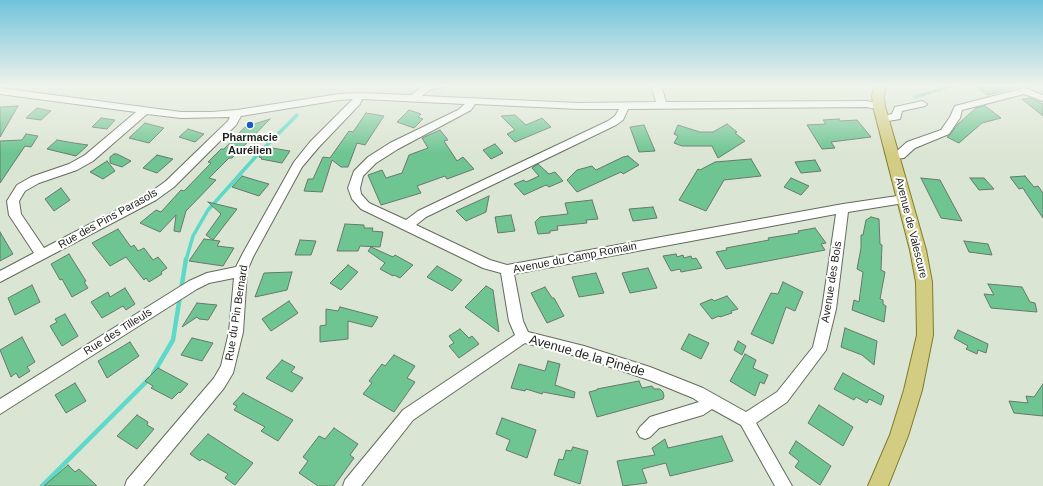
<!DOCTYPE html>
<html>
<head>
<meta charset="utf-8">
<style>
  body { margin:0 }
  canvas { display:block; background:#dbe5d3 }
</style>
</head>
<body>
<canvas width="1043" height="486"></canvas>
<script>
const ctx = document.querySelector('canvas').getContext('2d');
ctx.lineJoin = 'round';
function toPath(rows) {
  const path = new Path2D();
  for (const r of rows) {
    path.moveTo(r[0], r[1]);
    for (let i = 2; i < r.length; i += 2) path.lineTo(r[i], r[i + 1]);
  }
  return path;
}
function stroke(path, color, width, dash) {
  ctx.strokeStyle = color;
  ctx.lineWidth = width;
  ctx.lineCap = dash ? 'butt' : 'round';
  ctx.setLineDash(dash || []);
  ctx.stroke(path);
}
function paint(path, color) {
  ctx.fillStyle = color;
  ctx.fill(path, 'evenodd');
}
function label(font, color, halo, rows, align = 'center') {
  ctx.font = font + ' Helvetica,sans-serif';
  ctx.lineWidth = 4;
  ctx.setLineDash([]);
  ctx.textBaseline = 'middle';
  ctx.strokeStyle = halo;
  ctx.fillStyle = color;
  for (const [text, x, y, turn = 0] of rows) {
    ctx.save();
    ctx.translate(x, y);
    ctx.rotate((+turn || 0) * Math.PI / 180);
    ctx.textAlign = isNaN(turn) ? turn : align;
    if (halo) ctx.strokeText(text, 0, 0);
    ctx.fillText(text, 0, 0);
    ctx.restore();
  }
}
const streamFar1 = toPath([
  [915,97,953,85],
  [186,260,193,236,208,210,259,153,297,115]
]);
const stream = toPath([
  [153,374,173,340,186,259],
  [42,486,149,379]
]);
const building = toPath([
  [974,85,1012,85,1013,88,987,95,974,85],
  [1031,98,1043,104,1043,116,1022,99,1031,98],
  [18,106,0,137,0,107,18,106],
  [985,106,1001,118,982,123,959,143,947,137,950,135,957,125,976,108,985,106],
  [37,108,51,111,41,120,26,118,37,108],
  [409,110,421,114,418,117,423,119,414,128,397,122,409,110],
  [366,113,384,116,365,145,357,143,348,167,341,167,332,160,322,192,304,191,308,179,313,179,323,157,330,158,349,131,353,132,366,113],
  [515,115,526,125,542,118,551,127,515,142,507,134,515,130,501,116,515,115],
  [101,118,115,120,107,129,92,127,101,118],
  [270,119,232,158,229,158,209,178,216,180,186,211,180,232,174,231,176,215,160,232,140,223,156,210,161,212,181,190,184,191,211,163,208,162,221,149,224,149,245,127,270,119],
  [839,119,840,121,857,120,871,137,831,142,835,148,822,149,807,125,826,124,823,120,839,119],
  [145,123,164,128,149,143,129,138,145,123],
  [727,124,737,132,735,133,745,141,718,158,712,146,682,146,674,143,678,136,674,134,678,125,700,132,713,132,727,124],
  [644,125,655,151,639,152,630,127,644,125],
  [188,129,204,134,195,142,179,137,188,129],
  [440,130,448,140,444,141,457,161,463,157,474,169,447,179,445,176,417,186,421,193,381,205,368,175,382,170,386,178,402,173,409,155,428,148,422,138,440,130],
  [26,134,38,136,31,147,25,146,0,183,0,141,22,140,26,134],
  [57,140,74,143,88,145,76,156,47,149,57,140],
  [495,144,503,153,491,159,483,150,495,144],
  [266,147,290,151,282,163,261,159,262,158,259,157,266,147],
  [114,154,117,154,131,161,122,167,110,163,110,157,114,154],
  [157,155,173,159,157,173,143,168,157,155],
  [628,156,639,165,623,174,621,172,577,192,567,180,577,170,592,166,596,170,623,157,628,156],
  [751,159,761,176,724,180,706,211,679,200,698,169,700,170,715,162,751,159],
  [815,160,821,171,801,173,795,162,815,160],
  [107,161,115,171,103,179,90,172,107,161],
  [538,164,549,174,555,172,563,181,549,187,546,185,524,195,514,184,524,180,526,182,539,176,532,168,538,164],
  [242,176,255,180,269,184,259,196,232,187,242,176],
  [1025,176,1034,187,1038,186,1043,193,1043,218,1026,193,1023,188,1019,189,1010,177,1025,176],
  [791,178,809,186,801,195,784,187,791,178],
  [921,178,940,180,962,221,941,218,921,178],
  [970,178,984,178,994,189,979,190,970,178],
  [61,188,70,200,54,211,45,199,61,188],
  [489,196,486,212,466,221,456,211,489,196],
  [592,200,598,219,586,220,587,223,557,226,558,230,550,231,550,233,538,234,535,222,540,217,568,214,565,203,592,200],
  [208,202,237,209,213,240,206,235,221,214,208,202],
  [653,207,657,218,633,221,629,209,653,207],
  [511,215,515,231,498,233,495,217,511,215],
  [871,217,879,219,880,244,882,245,881,270,885,272,880,299,883,300,883,304,886,306,884,322,852,310,854,300,859,302,863,272,857,269,861,248,861,235,863,235,866,220,871,217],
  [345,224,364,225,364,228,373,228,372,231,383,232,380,247,360,246,358,251,337,251,345,224],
  [815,228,826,243,821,244,825,250,726,269,716,252,727,250,726,248,769,240,768,238,799,233,798,231,815,228],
  [118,229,131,247,134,245,138,251,144,248,153,260,158,257,167,268,161,272,162,274,149,282,146,278,144,280,126,257,110,266,92,243,118,229],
  [0,232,13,254,0,261,0,232],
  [204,239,220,241,217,246,234,248,223,266,189,261,204,239],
  [300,240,316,241,311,255,295,255,300,240],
  [964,241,988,244,992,255,969,252,964,241],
  [371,247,393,257,395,255,413,265,400,278,394,275,393,276,380,269,385,263,368,251,371,247],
  [69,254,86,281,84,282,88,288,72,297,62,279,60,280,51,264,69,254],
  [676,254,677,257,683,255,684,258,691,256,692,259,696,258,702,268,681,272,680,269,671,271,663,256,676,254],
  [348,265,358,272,341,290,330,283,348,265],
  [437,266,462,280,452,291,427,277,437,266],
  [648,268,657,288,630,293,622,273,648,268],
  [292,272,287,290,255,297,264,273,292,272],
  [596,273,604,293,579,297,572,277,596,273],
  [783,282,803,292,795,311,786,307,773,344,751,334,771,293,778,294,783,282],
  [988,284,1022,287,1030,302,1035,303,1037,312,991,308,984,294,994,295,988,284],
  [32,285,40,302,15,315,8,298,32,285],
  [486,286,493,290,499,332,465,307,486,286],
  [545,287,552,298,554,298,564,316,547,323,531,293,545,287],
  [125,288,135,304,126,310,123,306,102,318,91,302,108,292,110,297,125,288],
  [727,296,738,309,731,311,732,313,720,317,719,316,712,319,700,304,712,299,714,301,727,296],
  [289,301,298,313,271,331,262,319,289,301],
  [197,303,217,305,208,320,199,319,197,317,182,327,197,303],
  [340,307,378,317,372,327,348,321,348,339,320,342,320,326,326,325,326,309,338,311,340,307],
  [65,314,78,336,62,346,50,326,57,322,55,319,65,314],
  [845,328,877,341,874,365,862,355,841,347,845,328],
  [460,329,469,338,472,336,479,344,459,358,449,346,454,343,449,336,460,329],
  [958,330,988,344,986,353,978,350,977,354,966,349,968,346,954,338,958,330],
  [689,334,709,343,701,359,681,349,689,334],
  [22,337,35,362,27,367,30,371,19,378,16,373,11,377,0,350,22,337],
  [192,338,213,343,202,361,181,355,192,338],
  [738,341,746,346,742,355,734,350,738,341],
  [130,342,139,356,107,378,98,361,130,342],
  [745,354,756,360,753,368,768,375,764,384,760,382,755,396,730,381,745,354],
  [394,355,415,366,407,378,415,382,394,412,363,394,372,383,369,381,382,364,385,366,394,355],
  [282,360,295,367,291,372,303,378,292,392,266,378,282,360],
  [548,361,560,364,555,385,575,392,574,398,543,392,542,394,526,389,525,391,511,388,519,364,545,371,548,361],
  [158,368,188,384,180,393,179,392,172,399,151,388,153,386,145,381,158,368],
  [843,373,884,396,881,405,869,399,867,403,856,397,854,400,834,389,843,373],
  [639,381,642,388,652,386,654,389,660,389,663,392,664,396,663,399,597,417,589,392,597,390,597,389,639,381],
  [75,383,86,401,66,413,55,395,75,383],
  [1043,384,1043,416,1014,413,1009,401,1028,403,1026,396,1034,397,1043,384],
  [243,393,293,420,278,441,261,431,265,427,234,410,237,406,233,404,243,393],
  [819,405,853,427,843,446,808,423,819,405],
  [137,415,148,422,147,425,154,429,137,449,117,436,137,415],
  [502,418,536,430,527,458,506,450,510,440,496,434,502,418],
  [334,428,358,444,350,455,354,458,334,486,318,486,299,473,308,461,303,457,319,436,325,439,334,428],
  [208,434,253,463,235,485,225,478,228,474,202,459,200,461,190,454,208,434],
  [722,436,733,461,670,476,666,463,642,469,647,483,623,486,617,461,655,455,652,448,665,439,668,448,722,436],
  [796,441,831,466,820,485,795,467,799,461,789,453,796,441],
  [573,447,588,451,580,484,554,475,559,459,563,460,566,450,571,451,573,447],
  [68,465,75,472,79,469,97,486,44,486,68,465]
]);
const path = toPath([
  [922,95,955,85]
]);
const minor = toPath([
  [426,85,445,85,443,87,429,90,422,96,579,103,656,102,651,85,661,85,666,102,866,101,882,104,884,106,879,109,866,107,628,109,623,120,616,125,426,217,416,225,490,260,507,265,843,204,904,195,908,196,910,199,908,202,904,203,848,212,836,309,826,350,787,402,756,423,792,486,775,486,741,425,712,409,703,415,659,428,650,437,645,439,640,437,637,432,640,427,650,417,699,402,693,398,649,380,584,358,525,343,413,420,361,486,343,486,345,480,403,410,515,335,509,321,501,273,483,268,361,209,352,199,348,188,354,171,368,157,390,143,458,110,465,104,362,99,360,104,318,148,302,167,253,257,247,271,243,332,233,373,224,388,143,486,125,486,127,480,214,378,221,366,229,332,234,278,209,283,197,289,0,414,0,399,189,281,207,273,236,267,243,253,294,162,310,142,353,99,339,100,241,116,236,125,174,187,156,200,0,282,0,271,34,253,9,215,7,201,17,185,31,177,69,164,85,155,136,112,0,94,0,88,181,112,211,112,237,110,339,94,358,93,411,95,423,86,426,85],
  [475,104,579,109,619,109,615,116,608,121,418,211,406,220,369,203,361,194,360,188,363,176,376,163,398,149,471,110,475,104],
  [147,114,181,118,230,117,228,121,166,181,148,194,44,248,21,214,19,201,25,191,39,183,77,170,93,161,147,114],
  [836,214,822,309,813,347,777,392,746,412,703,388,650,367,584,346,528,332,523,321,514,274,836,214],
  [1025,88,1043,95,1043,101,1024,94,962,110,960,118,949,134,915,148,904,158,893,159,889,158,888,155,889,152,897,151,907,142,941,130,950,117,955,106,1025,88],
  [922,101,927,104,925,106,902,111,900,119,882,122,877,119,878,117,892,114,895,107,922,101]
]);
const major = toPath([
  [875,85,887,85,884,96,885,106,926,250,932,282,933,335,922,390,908,436,888,486,868,486,890,435,904,390,917,335,916,282,910,250,873,106,872,96,875,85]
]);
const markers = [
  [250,125,4,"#165cc7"]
];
const poiNames = [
  ["Pharmacie",250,138],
  ["Aurélien",250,151]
];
const streetNames = [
  ["Rue des Pins Parasols",108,219,-29],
  ["Avenue de Valescure",911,228,76],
  ["Avenue du Camp Romain",575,258,-11],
  ["Avenue des Bois",832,282,-81],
  ["Rue du Pin Bernard",237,313,-81],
  ["Rue des Tilleuls",118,332,-32]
];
const nearStreetnames = [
  ["Avenue de la Pinède",587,356,16]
];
stroke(streamFar1, '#5dd9c7', 3.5);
stroke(stream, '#5dd9c7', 4.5);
paint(building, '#6ec592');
stroke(building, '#67786d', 1);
stroke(minor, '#636c5c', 2);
stroke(major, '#807b28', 2);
stroke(path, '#80877a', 2, [3.5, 2]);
paint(minor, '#fff');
paint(major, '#d3cd83');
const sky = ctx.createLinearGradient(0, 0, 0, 153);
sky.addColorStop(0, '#70c3db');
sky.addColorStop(0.56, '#eff3eb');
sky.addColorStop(1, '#eff3eb00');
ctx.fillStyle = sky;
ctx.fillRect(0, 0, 1043, 153);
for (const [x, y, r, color] of markers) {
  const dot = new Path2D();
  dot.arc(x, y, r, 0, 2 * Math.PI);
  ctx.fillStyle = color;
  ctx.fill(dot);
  stroke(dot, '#fff', 1.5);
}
label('bold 11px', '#1d211a', '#fff', poiNames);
label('11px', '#1d211a', '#fff', streetNames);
label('13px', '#1d211a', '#fff', nearStreetnames);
</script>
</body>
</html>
